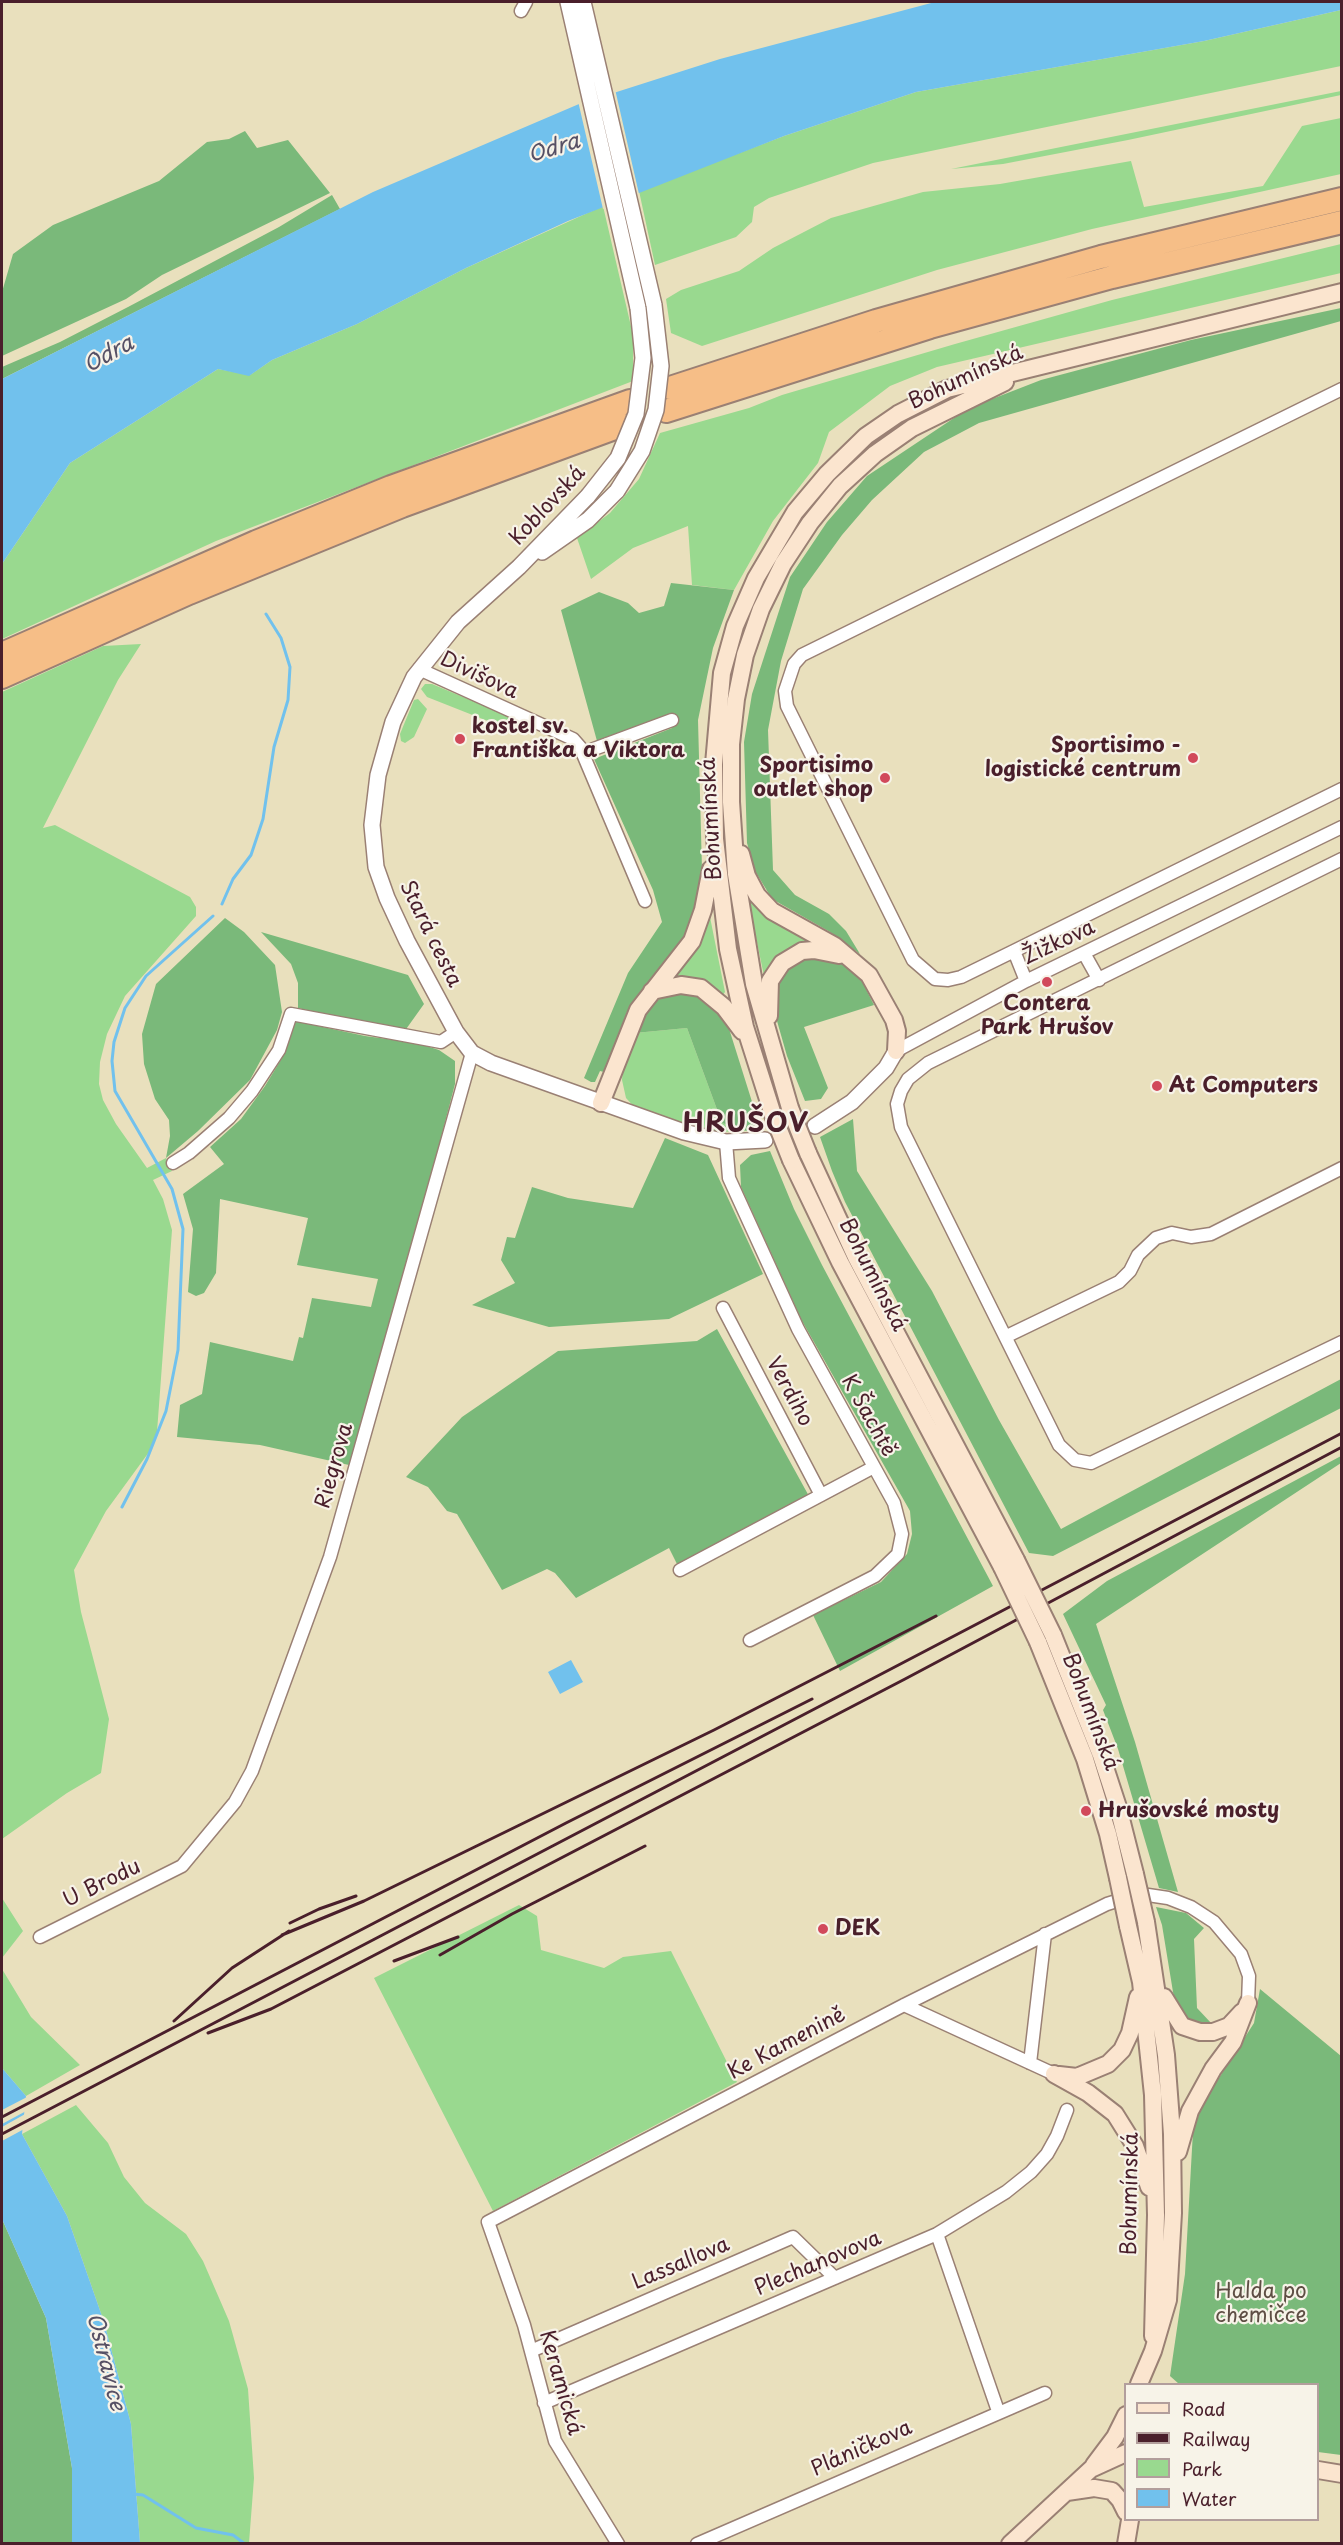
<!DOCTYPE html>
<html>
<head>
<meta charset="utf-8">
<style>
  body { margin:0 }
  #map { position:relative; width:1343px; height:2545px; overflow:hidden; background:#e9e0bd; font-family:"Playpen Sans",sans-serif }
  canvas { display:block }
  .frame { position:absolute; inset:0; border:3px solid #4a1f2b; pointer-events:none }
  .legend { position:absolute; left:1124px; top:2383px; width:195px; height:138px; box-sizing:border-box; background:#f7f3e8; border:2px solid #b29e9c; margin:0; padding:8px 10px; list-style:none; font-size:18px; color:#4a1f2b }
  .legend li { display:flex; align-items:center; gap:12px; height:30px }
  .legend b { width:30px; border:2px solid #b29e9c }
</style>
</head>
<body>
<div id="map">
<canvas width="1343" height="2545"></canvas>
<div class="frame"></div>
<ul class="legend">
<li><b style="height:8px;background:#fbe5cf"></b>Road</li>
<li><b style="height:8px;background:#4a1f2b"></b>Railway</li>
<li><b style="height:16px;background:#99d98f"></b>Park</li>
<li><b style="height:16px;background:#71c1ed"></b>Water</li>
</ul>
</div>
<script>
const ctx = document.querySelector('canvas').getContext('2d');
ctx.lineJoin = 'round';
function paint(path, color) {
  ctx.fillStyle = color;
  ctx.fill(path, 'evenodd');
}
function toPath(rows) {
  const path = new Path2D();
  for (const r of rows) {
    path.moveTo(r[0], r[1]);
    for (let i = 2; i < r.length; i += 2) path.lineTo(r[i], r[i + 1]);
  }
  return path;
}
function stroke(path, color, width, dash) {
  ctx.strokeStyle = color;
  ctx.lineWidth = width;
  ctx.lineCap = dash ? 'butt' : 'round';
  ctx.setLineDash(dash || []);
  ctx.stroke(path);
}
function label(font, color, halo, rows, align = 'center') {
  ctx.font = font + ' "Playpen Sans",sans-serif';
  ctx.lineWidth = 4.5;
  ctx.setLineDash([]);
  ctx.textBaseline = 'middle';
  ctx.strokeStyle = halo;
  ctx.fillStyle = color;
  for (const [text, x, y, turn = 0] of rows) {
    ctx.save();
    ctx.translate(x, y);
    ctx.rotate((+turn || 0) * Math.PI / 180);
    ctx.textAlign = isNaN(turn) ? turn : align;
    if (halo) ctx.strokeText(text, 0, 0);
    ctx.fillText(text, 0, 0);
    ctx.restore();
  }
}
const green = toPath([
  [1341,10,1341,66,873,163,769,198,754,207,752,222,736,237,655,265,639,191,784,136,916,92,1204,41],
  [1341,91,1341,95,1128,140,1003,164,951,169],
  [1341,118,1341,174,1092,229,937,270,702,346,671,333,666,299,681,290,739,271,773,248,831,218,923,192,1000,184,1131,161,1144,207,1263,186,1302,126],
  [603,206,633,335,633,381,216,541,2,639,2,564,70,463,218,369,250,375,272,360,357,324,466,268],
  [1341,244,1341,273,937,367,890,386,829,432,818,463,773,521,734,590,692,585,688,526,633,548,591,579,577,538,610,513,639,479,660,433,749,408,782,395,955,344,1112,300],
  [141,644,118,680,43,828,55,825,190,897,196,907,196,916,125,996,107,1034,100,1062,99,1084,103,1100,116,1124,147,1168,166,1158,172,1171,153,1180,163,1199,172,1230,157,1432,152,1448,106,1511,74,1570,81,1612,109,1719,101,1773,67,1793,2,1839,2,692,103,646],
  [425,684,432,684,518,720,513,731,427,697,421,689],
  [418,699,427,709,414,737,405,743,401,741,400,734,414,700],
  [751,900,773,922,813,944,786,951,772,962,764,976,749,904],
  [710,917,725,992,722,996,667,983,696,944],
  [687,1028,722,1123,747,1131,719,1132,673,1122,638,1111,626,1098,622,1080,623,1067,635,1033],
  [2,1898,23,1931,2,1958],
  [519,1905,537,1916,541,1950,604,1968,623,1957,671,1951,737,2082,493,2211,374,1978],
  [2,1969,31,2017,80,2065,26,2096,2,2068],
  [76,2105,108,2143,124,2177,145,2203,186,2234,203,2261,229,2321,248,2389,254,2478,249,2543,140,2543,131,2424,104,2322,67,2216,22,2134]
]);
const forest = toPath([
  [245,131,257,148,288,140,330,193,162,275,126,299,2,356,2,292,13,254,53,225,159,181,207,142,229,139],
  [332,195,340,209,2,379,2,367,60,342,128,307,279,227],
  [1341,308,1341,321,979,423,924,452,872,500,842,535,803,589,781,661,768,730,773,870,795,895,829,914,846,931,860,954,830,932,772,899,755,871,747,843,744,742,752,694,790,577,827,522,867,476,969,408,1041,380,1191,340],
  [671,583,734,590,713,648,698,720,702,870,698,906,684,936,627,1012,604,1072,600,1071,595,1082,591,1082,584,1078,628,973,662,922,653,890,594,759,672,728,673,713,597,741,561,610,599,592,628,603,639,613,664,606],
  [225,918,244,932,275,965,282,1012,277,1030,250,1080,198,1131,166,1158,170,1136,169,1120,155,1099,144,1064,142,1034,156,984],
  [261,932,408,975,424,1004,404,1032,298,1008,298,983,291,964],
  [826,957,845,964,861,979,874,1005,804,1027,828,1088,821,1099,805,1101,787,1056,775,1014,775,986,788,965,804,958],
  [686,990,699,994,726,1019,759,1124,747,1131,722,1123,687,1028,635,1033,647,1010,657,1000,668,994],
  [295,1021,365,1036,417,1043,439,1050,455,1061,455,1084,418,1226,349,1465,260,1445,177,1437,180,1405,202,1394,210,1342,293,1361,299,1337,303,1338,312,1298,371,1307,378,1279,297,1265,308,1218,220,1199,216,1273,204,1293,196,1296,188,1292,193,1229,183,1194,224,1164,210,1147,241,1119,265,1086,282,1058],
  [853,1119,857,1171,932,1291,999,1420,1061,1529,1341,1379,1341,1408,1053,1556,1029,1553,845,1202,832,1171,820,1137],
  [665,1138,708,1155,763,1274,669,1319,549,1327,472,1305,515,1283,501,1260,507,1237,515,1238,532,1187,568,1198,633,1208],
  [770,1151,794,1209,822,1265,993,1586,840,1671,813,1615,881,1582,907,1554,912,1534,910,1511,802,1321,741,1187,740,1165,751,1155],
  [717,1329,810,1498,678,1566,669,1548,576,1598,555,1573,547,1569,502,1590,457,1514,447,1511,428,1487,406,1477,462,1417,558,1351,697,1341],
  [1341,1456,1341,1463,1096,1624,1135,1742,1178,1892,1159,1888,1118,1749,1103,1710,1106,1705,1063,1614,1107,1581],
  [1156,1907,1186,1913,1204,1928,1194,1939,1197,2008,1212,2024,1192,2023,1184,2015,1174,1998,1162,1925],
  [1260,1989,1341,2056,1341,2455,1318,2452,1318,2384,1179,2384,1170,2376,1185,2274,1193,2131,1203,2103,1254,2023],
  [2,2219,46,2318,72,2468,72,2543,2,2543]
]);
const water = toPath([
  [935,2,1341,2,1341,10,1204,41,916,92,784,136,568,221,466,268,357,324,272,360,249,376,218,369,70,463,2,564,2,379,373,192,579,104,720,59],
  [571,1660,583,1682,560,1694,548,1672],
  [2,2068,26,2096,22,2134,67,2216,104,2322,131,2424,140,2543,72,2543,72,2468,46,2318,2,2219]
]);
const pier = toPath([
  [615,89,639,194,603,209,578,101],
  [29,2096,28,2110,2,2124,2,2110],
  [27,2113,26,2128,2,2141,2,2127]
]);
const stream = toPath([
  [222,904,233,879,251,855,263,819,274,747,288,700,290,667,281,638,266,614],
  [122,1507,147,1459,166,1411,178,1350,183,1229,172,1189,115,1091,112,1061,114,1042,125,1008,146,976,213,916],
  [133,2494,143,2495,196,2528,233,2535,245,2544]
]);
const minor = toPath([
  [521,11,526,2],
  [419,669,573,739,580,747,645,901],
  [583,753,672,720],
  [1342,859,928,1063,908,1079,901,1091,897,1104,901,1127,1059,1445,1075,1460,1091,1463,1342,1342],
  [1014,951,1342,789],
  [1085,955,1099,980],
  [1026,981,1014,951,961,977,948,980,935,979,913,960,787,706,785,691,794,664,802,655,1342,389],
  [896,1051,1026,981,1342,827],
  [726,1142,729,1178,798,1329,894,1503,902,1534,898,1554,875,1576,750,1640],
  [173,1163,189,1153,229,1118,252,1091,279,1050,291,1014,441,1042,456,1032],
  [723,1308,821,1495],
  [1007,1336,1119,1282,1130,1271,1138,1255,1156,1238,1172,1233,1191,1237,1211,1234,1342,1168],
  [680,1570,874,1467],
  [40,1937,182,1866,235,1802,252,1771,330,1557,472,1053],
  [904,2005,1054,2074],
  [1030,2063,1045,1934],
  [937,2234,998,2411],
  [531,2351,793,2237,835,2278],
  [544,2403,937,2234,1006,2192,1031,2172,1047,2154,1057,2136,1067,2110],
  [618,2544,555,2441,524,2325,488,2222,904,2005,1107,1904,1123,1899,1148,1895,1168,1898,1191,1907,1214,1922,1241,1954,1249,1976,1248,2003],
  [697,2544,1045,2393]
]);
const tertiary = toPath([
  [568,2,638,308],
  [583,2,654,305],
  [588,496,519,567,458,622,414,677,393,722,378,775,372,825,376,867,387,898,407,941,456,1032,472,1053,491,1063,684,1132,726,1142,765,1140],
  [542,552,588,520,617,491],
  [815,1126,852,1102,886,1068,896,1051]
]);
const secondary = toPath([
  [741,854,747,876,757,895,772,911,835,946,869,975,894,1020,897,1031,896,1051],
  [652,991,681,985,701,988,724,1007,742,1031],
  [769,1016,770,981,782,963,802,951,814,950,839,955],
  [601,1103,638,1010,692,941,703,910,711,869],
  [790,1108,754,984,736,874,731,802,731,744,736,699,745,655,761,609,783,564,810,523,840,486,875,454,912,428,1005,382],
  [773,1115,745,1027,728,949,715,839,714,764,722,673,735,626,756,578,795,512,827,474,866,436,898,414,947,389,1342,292],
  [808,1153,856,1257,1016,1560],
  [791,1160,840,1262,1002,1567],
  [1053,1635,1101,1755,1118,1807,1135,1874],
  [1038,1642,1085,1759,1108,1834,1118,1878],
  [1128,1926,1141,1982,1153,2095,1156,2215,1153,2336],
  [1164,1997,1182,2026,1200,2032,1213,2032,1229,2026,1242,2012],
  [1054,2074,1088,2093,1115,2114,1135,2146,1149,2187],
  [1059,2075,1077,2077,1108,2064,1122,2050,1130,2033,1138,1997],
  [1178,2152,1190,2111,1213,2069,1233,2042,1248,2003],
  [1139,2384,1153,2351,1168,2300,1173,2213,1172,2134,1166,2055,1146,1922],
  [1094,2465,1115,2437,1126,2415],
  [1318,2470,1342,2474],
  [1067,2492,1094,2488,1112,2491,1120,2500,1126,2512],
  [1010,2544,1091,2469,1126,2453],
  [1126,2544,1130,2520]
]);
const motorway = toPath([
  [670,388,876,321,1101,257,1342,199],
  [666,411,930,327,1112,277,1342,222],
  [2,654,256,542,391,487,630,401],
  [2,677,189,593,402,506,623,425]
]);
const rail = toPath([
  [290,1923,319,1909,356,1896],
  [282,1935,364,1901,714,1730,936,1616],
  [440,1955,512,1914,645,1846],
  [394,1961,458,1937],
  [174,2021,232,1968,289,1931],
  [208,2033,271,2009,905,1679,1342,1447],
  [2,2117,566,1823,812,1699],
  [2,2134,1342,1433]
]);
const tertiaryBridge = toPath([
  [617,491,642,451,656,410,661,366,654,305],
  [588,496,618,458,636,414,643,358,638,308]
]);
const secondaryBridge = toPath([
  [790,1108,808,1153],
  [773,1115,791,1160],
  [1016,1560,1053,1635],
  [1002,1567,1038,1642],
  [1135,1874,1146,1922],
  [1118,1878,1128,1926]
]);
const markers = [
  [460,739,6,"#d1495b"],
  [1193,758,6,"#d1495b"],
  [885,778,6,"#d1495b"],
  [1047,982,6,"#d1495b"],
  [1157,1086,6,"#d1495b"],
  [1086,1811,6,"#d1495b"],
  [823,1929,6,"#d1495b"]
];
const streetNames = [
  ["Bohumínská",966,378,-25],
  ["Koblovská",548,506,-47],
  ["Divišova",479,676,25],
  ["Bohumínská",712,819,-93],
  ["Stará cesta",430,934,64],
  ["Žižkova",1059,943,-25],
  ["Bohumínská",872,1275,63],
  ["Verdiho",789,1392,62],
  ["K Šachtě",868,1416,61],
  ["Riegrova",335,1466,-74],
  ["Bohumínská",1090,1712,69],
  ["U Brodu",102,1884,-26],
  ["Ke Kamenině",787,2044,-28],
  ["Bohumínská",1131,2194,-89],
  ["Lassallova",681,2264,-23],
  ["Plechanovova",818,2264,-23],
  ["Keramická",560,2383,74],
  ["Pláničkova",862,2449,-24]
];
const poiNames = [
  ["kostel sv.",472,727],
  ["Františka a Viktora",472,751],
  ["Sportisimo -",1181,746,"right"],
  ["logistické centrum",1181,770,"right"],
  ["Sportisimo",873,766,"right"],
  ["outlet shop",873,790,"right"],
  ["Contera",1047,1004,"center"],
  ["Park Hrušov",1047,1028,"center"],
  ["At Computers",1169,1086],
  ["Hrušovské mosty",1098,1811],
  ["DEK",835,1929]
];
const parkNames = [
  ["Halda po",1261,2292],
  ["chemičce",1261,2316]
];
const waterNames = [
  ["Odra",554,149,-17],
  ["Odra",109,355,-29],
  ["Ostravice",105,2362,76]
];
const districtNames = [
  ["HRUŠOV",746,1125]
];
paint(green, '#99d98f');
paint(forest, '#7ab97a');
paint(water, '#71c1ed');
paint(pier, '#e9e0bd');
stroke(stream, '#71c1ed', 3);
stroke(minor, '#9a8074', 15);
stroke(tertiary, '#9a8074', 18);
stroke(secondary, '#9a8074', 20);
stroke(motorway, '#9a8074', 26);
stroke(minor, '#fff', 12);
stroke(tertiary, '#fff', 15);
stroke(secondary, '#fbe5cf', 16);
stroke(motorway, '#f6be87', 22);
stroke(rail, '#4a1f2b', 3);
stroke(tertiaryBridge, '#9a8074', 18, []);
stroke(secondaryBridge, '#9a8074', 20, []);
stroke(tertiaryBridge, '#fff', 15);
stroke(secondaryBridge, '#fbe5cf', 16);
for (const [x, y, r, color] of markers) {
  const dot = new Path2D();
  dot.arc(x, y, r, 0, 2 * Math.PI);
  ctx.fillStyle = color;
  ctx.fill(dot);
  stroke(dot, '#f7f3e8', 2);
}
label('21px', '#4a1f2b', '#f7f3e8', streetNames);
label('bold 21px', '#4a1f2b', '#f7f3e8', poiNames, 'left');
label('21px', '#5e4e44', '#f7f3e8', parkNames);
label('italic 22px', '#565065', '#f7f3e8', waterNames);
ctx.letterSpacing = '1.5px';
label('bold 27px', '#4a1f2b', '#f7f3e8', districtNames);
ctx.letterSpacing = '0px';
</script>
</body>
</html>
